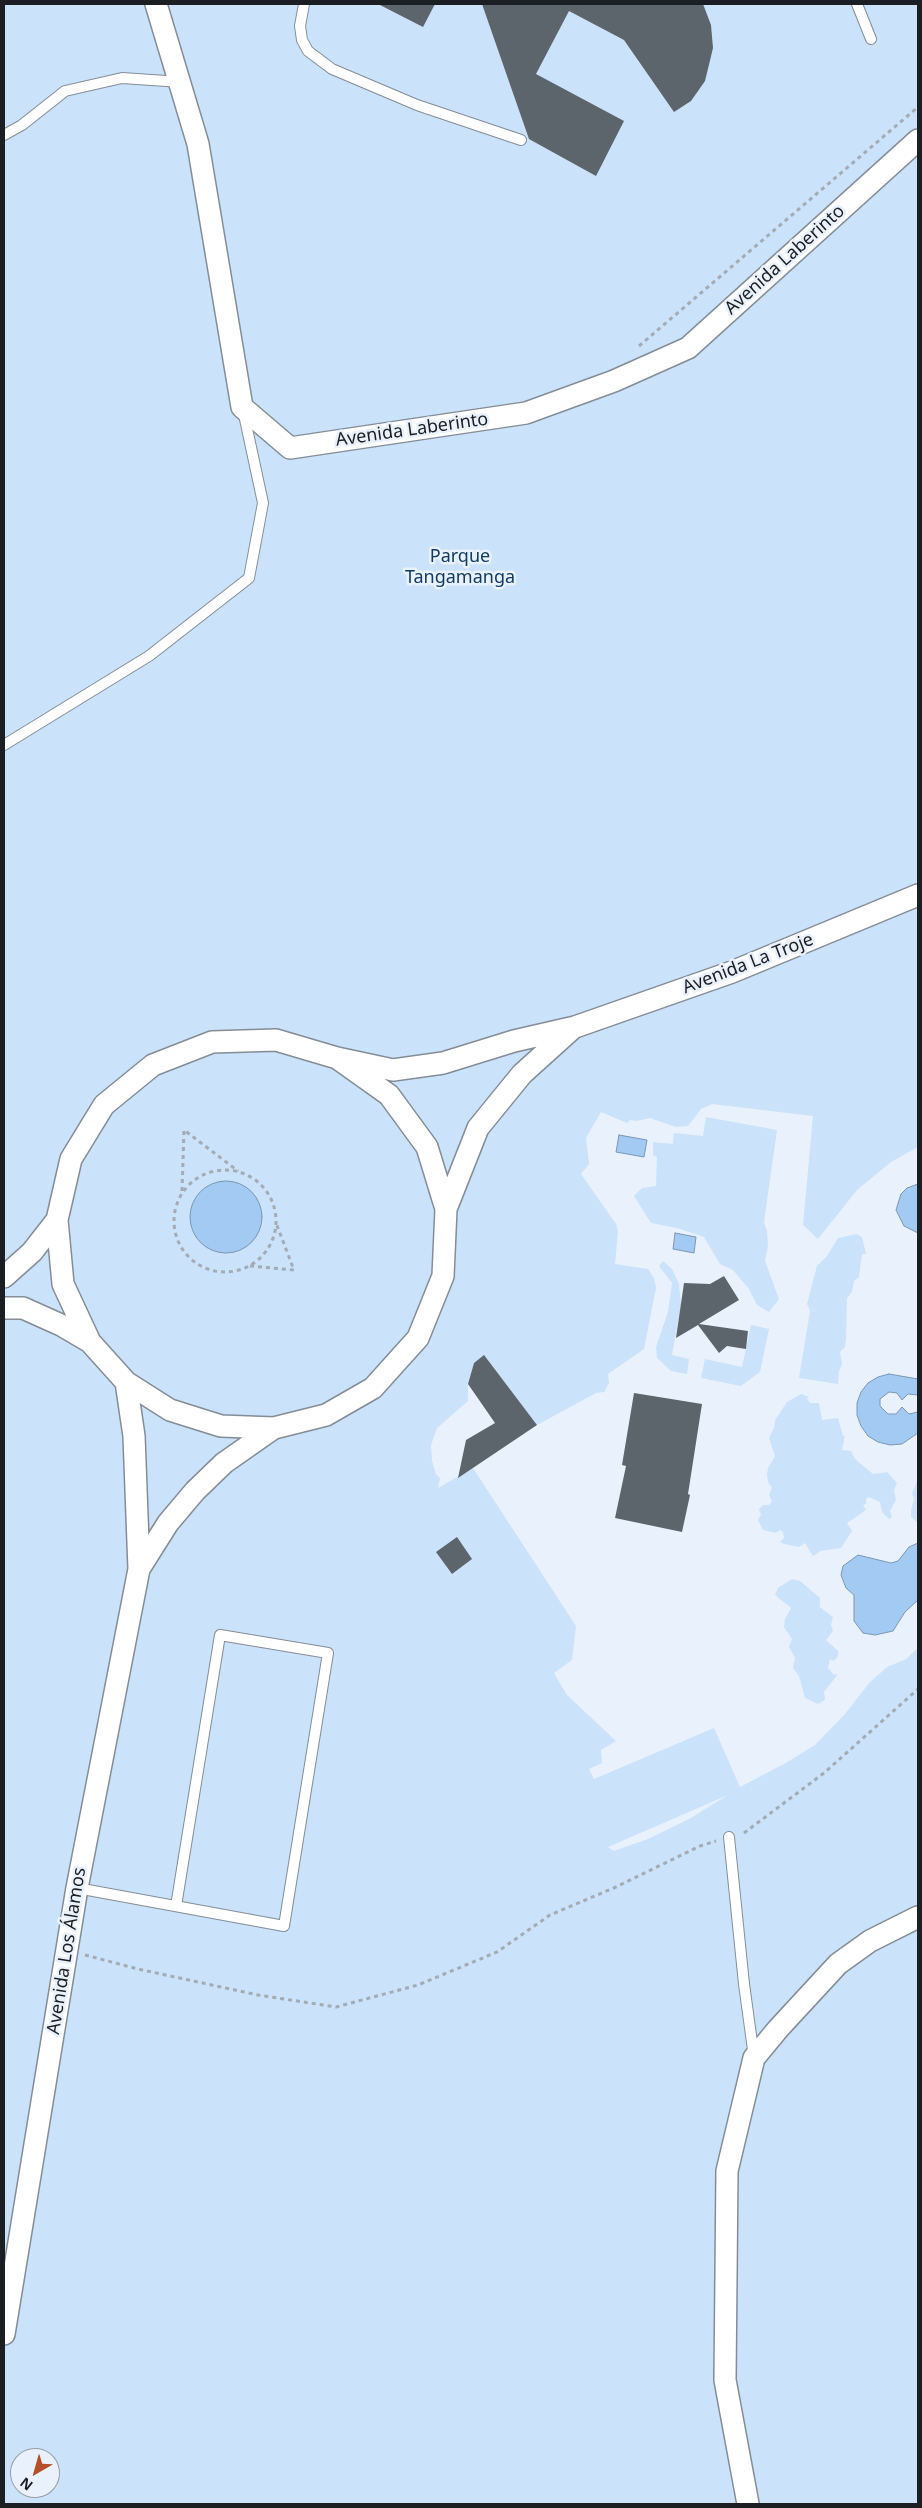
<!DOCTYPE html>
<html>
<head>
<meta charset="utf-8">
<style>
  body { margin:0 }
  #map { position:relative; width:922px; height:2508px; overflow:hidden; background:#e9f2fc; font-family:"Noto Sans",sans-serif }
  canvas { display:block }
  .frame { position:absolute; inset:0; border:5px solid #1b1e22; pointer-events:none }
  .north { position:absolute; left:10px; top:2448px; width:50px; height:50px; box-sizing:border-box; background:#e9f2fc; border:1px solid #979da5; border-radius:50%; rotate:218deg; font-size:14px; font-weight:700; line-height:20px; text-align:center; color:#1b1e22 }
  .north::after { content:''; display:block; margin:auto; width:18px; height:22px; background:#b64e29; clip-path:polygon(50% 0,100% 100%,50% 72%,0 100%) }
</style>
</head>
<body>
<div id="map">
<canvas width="922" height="2508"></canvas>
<div class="frame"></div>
<div class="north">N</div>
</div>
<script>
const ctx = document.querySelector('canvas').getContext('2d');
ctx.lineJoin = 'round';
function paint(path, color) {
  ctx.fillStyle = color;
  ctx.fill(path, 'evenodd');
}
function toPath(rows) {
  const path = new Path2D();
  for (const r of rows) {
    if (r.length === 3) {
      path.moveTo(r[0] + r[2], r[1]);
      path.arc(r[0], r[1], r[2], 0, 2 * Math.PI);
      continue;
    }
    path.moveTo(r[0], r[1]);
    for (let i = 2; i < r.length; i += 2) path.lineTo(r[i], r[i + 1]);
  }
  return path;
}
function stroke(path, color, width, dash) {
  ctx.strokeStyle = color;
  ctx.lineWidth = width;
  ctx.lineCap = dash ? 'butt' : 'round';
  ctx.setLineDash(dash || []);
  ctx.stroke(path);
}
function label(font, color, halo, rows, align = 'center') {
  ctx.font = font + ' "Noto Sans",sans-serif';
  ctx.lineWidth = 5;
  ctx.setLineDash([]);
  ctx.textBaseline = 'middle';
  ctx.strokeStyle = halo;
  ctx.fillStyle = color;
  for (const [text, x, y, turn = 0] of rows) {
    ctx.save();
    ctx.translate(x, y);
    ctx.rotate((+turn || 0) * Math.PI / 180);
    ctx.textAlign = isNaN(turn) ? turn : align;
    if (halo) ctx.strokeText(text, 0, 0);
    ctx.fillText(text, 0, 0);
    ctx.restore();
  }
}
const green = toPath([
  [4,4,918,4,918,1147,891,1162,857,1190,818,1239,803,1225,813,1116,712,1104,701,1109,688,1126,676,1127,650,1118,637,1121,630,1120,627,1123,601,1112,586,1138,589,1164,581,1174,616,1224,618,1231,615,1264,648,1269,654,1278,656,1288,644,1349,608,1374,609,1383,604,1392,596,1393,537,1425,484,1356,474,1363,468,1384,468,1401,437,1428,431,1445,432,1461,436,1474,440,1478,438,1488,473,1468,576,1626,572,1660,554,1673,567,1695,616,1741,601,1750,602,1763,589,1769,594,1779,714,1728,740,1787,784,1764,815,1745,845,1714,870,1682,887,1667,906,1659,918,1648,918,2504,4,2504],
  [728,1795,689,1819,648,1839,614,1851,608,1847],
  [20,2458,50,2458,50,2488,20,2488],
  [706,1117,777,1130,764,1222,767,1231,768,1246,765,1261,779,1299,769,1312,757,1305,749,1289,733,1270,720,1264,704,1237,677,1228,651,1223,634,1196,642,1188,656,1186,657,1157,653,1155,653,1142,673,1144,674,1133,703,1136],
  [857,1234,862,1237,866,1254,862,1254,859,1277,854,1281,852,1292,847,1298,846,1339,845,1347,840,1352,842,1364,839,1371,838,1384,799,1378,810,1311,807,1304,817,1266,827,1256,838,1238],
  [663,1261,672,1269,679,1284,681,1306,672,1355,689,1359,687,1374,671,1371,657,1358,656,1347,668,1312,672,1283,659,1266],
  [751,1325,769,1329,760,1372,741,1386,701,1378,705,1359,742,1367],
  [801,1394,809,1397,807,1399,810,1403,819,1403,822,1420,838,1418,843,1436,845,1435,842,1450,851,1451,855,1459,873,1474,887,1472,897,1483,894,1490,896,1500,890,1511,892,1517,889,1519,882,1512,880,1502,869,1497,866,1499,866,1504,863,1505,866,1510,847,1523,852,1531,841,1548,821,1551,813,1556,805,1543,799,1547,784,1544,780,1542,784,1538,783,1532,780,1530,776,1533,763,1530,758,1520,761,1515,759,1509,763,1505,769,1505,772,1501,769,1495,772,1488,768,1482,767,1475,768,1468,775,1456,769,1438,774,1428,775,1420,787,1402],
  [918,1479,918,1523,911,1517,911,1510,914,1499,912,1493],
  [792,1579,800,1581,820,1598,820,1607,833,1617,831,1625,833,1631,826,1640,838,1651,838,1656,834,1661,830,1659,828,1668,834,1675,838,1674,824,1692,825,1700,818,1704,805,1698,799,1676,793,1668,795,1658,789,1647,792,1639,784,1627,785,1619,791,1608,775,1595,778,1588]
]);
const water = toPath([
  [619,1135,647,1140,644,1157,616,1152,619,1135],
  [226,1217,36],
  [918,1184,918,1233,904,1226,896,1210,901,1194,907,1188,918,1184],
  [675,1233,696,1237,694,1253,673,1249,675,1233],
  [889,1374,918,1379,918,1395,908,1394,902,1400,897,1393,889,1392,880,1399,880,1406,888,1414,896,1414,902,1407,909,1414,918,1412,918,1433,902,1444,890,1445,878,1442,868,1436,861,1426,857,1415,857,1403,861,1392,868,1383,878,1377,889,1374],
  [918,1543,918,1600,905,1612,893,1631,875,1635,863,1633,854,1621,854,1595,846,1588,841,1575,843,1566,858,1555,891,1563,898,1561,909,1547,918,1543]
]);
const building = toPath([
  [378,4,435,4,423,27],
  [482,4,703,4,711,25,713,48,705,81,691,101,674,112,624,40,569,11,536,74,624,121,596,176,529,139],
  [724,1276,739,1300,699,1324,748,1331,746,1349,727,1346,719,1353,698,1325,676,1338,684,1283,710,1284],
  [484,1355,537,1425,458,1478,466,1440,495,1423,468,1384,474,1363],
  [634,1393,702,1404,688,1494,690,1495,682,1532,615,1518,626,1466,622,1465],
  [457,1537,472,1559,452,1574,436,1552]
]);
const path = toPath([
  [639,346,918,107],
  [225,1221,51],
  [182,1191,184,1130,238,1171],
  [250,1266,294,1270,276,1223],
  [744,1833,824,1773,918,1689],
  [85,1955,138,1969,258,1995,336,2007,418,1985,497,1952,550,1915,616,1887,700,1846,716,1841]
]);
const service = toPath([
  [304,4,300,26,302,40,308,51,332,69,417,105,521,140],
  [857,4,871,39],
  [4,135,22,125,65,91,122,78,181,82],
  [4,745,149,656,249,578,263,503,243,410],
  [729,1837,744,1984,754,2057],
  [77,1888,284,1926,328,1653,220,1635,176,1906]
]);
const minor = toPath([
  [156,4,198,144,242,407,290,448,526,413,614,381,688,348,918,140],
  [337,1058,389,1095,427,1147,446,1209,443,1276,418,1338,373,1388,326,1415,274,1428,221,1426,170,1410,126,1382,90,1342,63,1284,57,1220,71,1159,104,1105,153,1065,212,1042,276,1040,337,1058,393,1070,443,1063,514,1041,575,1027,732,972,918,895],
  [446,1209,478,1128,522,1074,573,1028],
  [4,1277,32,1252,57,1220],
  [4,1308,23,1308,61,1325,90,1342],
  [139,1569,168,1523,195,1491,224,1463,274,1428],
  [4,2334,77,1888,139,1569,134,1436,126,1382],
  [748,2504,725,2380,727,2171,754,2058,778,2029,838,1964,870,1941,918,1917]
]);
const streetNames = [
  ["Avenida Laberinto",785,260,-42],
  ["Avenida Laberinto",412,430,-8],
  ["Avenida La Troje",748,964,-21],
  ["Avenida Los Álamos",67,1951,-81]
];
const parkNames = [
  ["Parque",460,557],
  ["Tangamanga",460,578]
];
paint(green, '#cae2fa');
paint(water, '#a2caf3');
stroke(water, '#7a96b4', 1);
paint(building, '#5c646c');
stroke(service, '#848d96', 12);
stroke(minor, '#848d96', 24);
stroke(path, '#a4abb3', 3, [4, 4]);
stroke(service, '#fff', 10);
stroke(minor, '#fff', 21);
label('18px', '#1b1e22', '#e9f2fc', streetNames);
label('18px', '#103c62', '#e9f2fc', parkNames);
</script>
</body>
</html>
